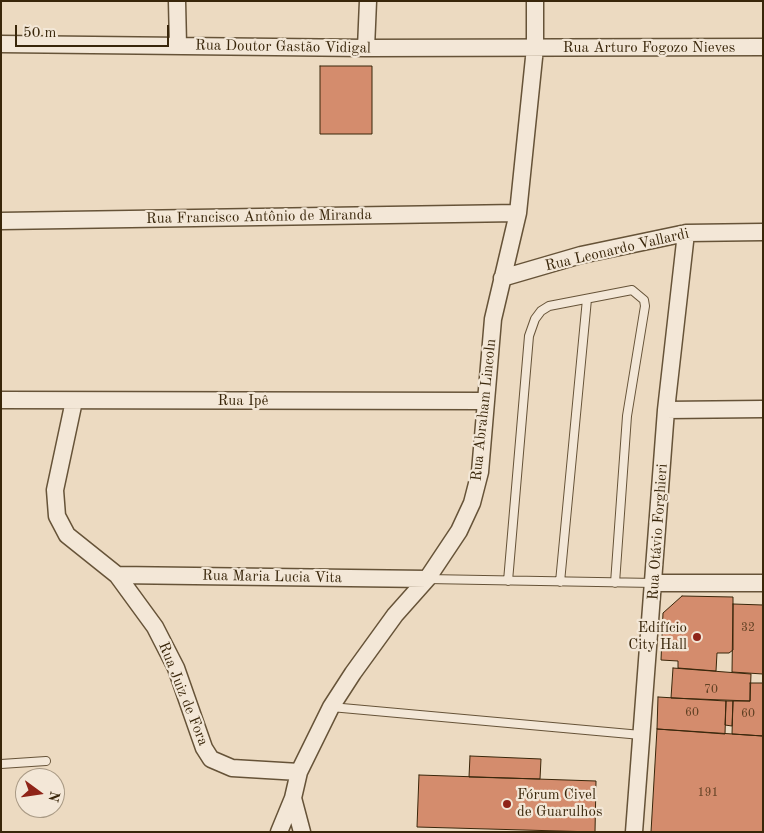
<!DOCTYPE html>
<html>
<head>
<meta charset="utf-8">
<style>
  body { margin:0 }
  #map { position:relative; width:764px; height:833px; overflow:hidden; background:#ecdac1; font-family:"Old Standard TT",serif }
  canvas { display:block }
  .frame { position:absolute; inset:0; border:2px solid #39260a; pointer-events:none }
  .north { position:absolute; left:15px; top:768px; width:50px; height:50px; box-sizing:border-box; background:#f3e7d7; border:1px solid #a99a85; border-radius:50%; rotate:104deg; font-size:14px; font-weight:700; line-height:20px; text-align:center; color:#39260a }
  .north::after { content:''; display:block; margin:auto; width:18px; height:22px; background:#8f2418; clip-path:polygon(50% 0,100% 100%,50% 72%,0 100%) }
  .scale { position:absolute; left:15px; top:25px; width:154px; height:22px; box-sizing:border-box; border:2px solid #39260a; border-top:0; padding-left:6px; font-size:15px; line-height:18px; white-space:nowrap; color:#39260a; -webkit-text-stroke:4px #f3e7d7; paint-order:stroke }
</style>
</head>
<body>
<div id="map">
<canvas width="764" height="833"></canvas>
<div class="frame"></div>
<div class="north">N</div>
<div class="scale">50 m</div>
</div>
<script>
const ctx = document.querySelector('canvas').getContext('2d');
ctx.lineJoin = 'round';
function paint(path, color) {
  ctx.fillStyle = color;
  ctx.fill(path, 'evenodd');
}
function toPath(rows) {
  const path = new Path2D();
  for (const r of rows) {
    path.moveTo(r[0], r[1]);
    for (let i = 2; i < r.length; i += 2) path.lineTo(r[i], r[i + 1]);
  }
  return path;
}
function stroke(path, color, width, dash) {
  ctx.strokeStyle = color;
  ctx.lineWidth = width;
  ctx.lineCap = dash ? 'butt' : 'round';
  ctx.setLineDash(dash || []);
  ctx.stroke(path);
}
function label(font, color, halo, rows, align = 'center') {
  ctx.font = font + ' "Old Standard TT",serif';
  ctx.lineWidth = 4.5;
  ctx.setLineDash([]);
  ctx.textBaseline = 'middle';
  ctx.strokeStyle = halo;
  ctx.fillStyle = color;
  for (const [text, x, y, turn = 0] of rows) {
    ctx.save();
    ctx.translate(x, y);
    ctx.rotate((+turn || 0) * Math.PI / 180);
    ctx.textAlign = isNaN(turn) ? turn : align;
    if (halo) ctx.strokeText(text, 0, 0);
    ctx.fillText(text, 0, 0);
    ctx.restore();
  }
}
const building = toPath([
  [320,66,372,66,372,134,320,134,320,66],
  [682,596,733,597,733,650,729,653,717,653,716,671,678,668,678,661,661,660,663,613,682,596],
  [733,604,763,605,763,674,732,672,733,604],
  [673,668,751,674,750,701,671,698,673,668],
  [750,683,763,683,763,736,732,734,733,701,750,701,750,683],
  [658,697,726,701,725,734,657,729,658,697],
  [726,701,733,701,732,726,725,725,726,701],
  [657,729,763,736,763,832,651,832,657,729],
  [470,756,541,759,540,779,469,777,470,756],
  [419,775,596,781,595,832,417,827,419,775]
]);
const service = toPath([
  [427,579,654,583],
  [508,581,529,336,535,319,541,311,549,306,632,290,644,300,645,306,627,416,615,583],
  [560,582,587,299],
  [331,707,641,735],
  [1,764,46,761]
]);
const minor = toPath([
  [177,1,178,45],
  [1,44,366,48,763,47],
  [366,48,368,1],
  [1,221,518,213],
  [502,278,581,255,686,233,763,232],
  [1,400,485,401],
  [74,401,55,490,57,516,67,535,117,575,155,627,176,668,204,748,211,759,232,768,299,772],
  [666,410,763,409],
  [117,575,427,579],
  [654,583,763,583],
  [293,798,302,832],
  [279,832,293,798,299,772,331,707,353,673,395,615,427,579,459,531,472,503,480,472,493,319,518,213,535,48,535,1],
  [634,832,666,410,686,233]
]);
const markers = [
  [697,637,5,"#8f2418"],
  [507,804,5,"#8f2418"]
];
const numberNames = [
  ["32",748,628],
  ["70",711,690],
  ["60",692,713],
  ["60",748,714],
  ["191",708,793]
];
const streetNames = [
  ["Rua Doutor Gastão Vidigal",283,47,1],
  ["Rua Arturo Fogozo Nieves",649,48],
  ["Rua Francisco Antônio de Miranda",259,217,-1],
  ["Rua Leonardo Vallardi",617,250,-13],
  ["Rua Ipê",243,401],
  ["Rua Abraham Lincoln",484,410,-84],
  ["Rua Otávio Forghieri",658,532,-86],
  ["Rua Maria Lucia Vita",272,577,1],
  ["Rua Juiz de Fora",183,694,68]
];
const poiNames = [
  ["Edifício",687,628],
  ["City Hall",687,645],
  ["Fórum Civel",517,795,"left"],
  ["de Guarulhos",517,812,"left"]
];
paint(building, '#d48c6d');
stroke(building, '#39260a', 1);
stroke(service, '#665338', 10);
stroke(minor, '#665338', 19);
stroke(service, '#f3e7d7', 8);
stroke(minor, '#f3e7d7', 16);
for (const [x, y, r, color] of markers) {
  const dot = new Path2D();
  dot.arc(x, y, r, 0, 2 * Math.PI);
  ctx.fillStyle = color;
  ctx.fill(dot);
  stroke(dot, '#f3e7d7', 2);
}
label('12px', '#604023', null, numberNames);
label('15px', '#39260a', '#f3e7d7', streetNames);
label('15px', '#39260a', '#f3e7d7', poiNames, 'right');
</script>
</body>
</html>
